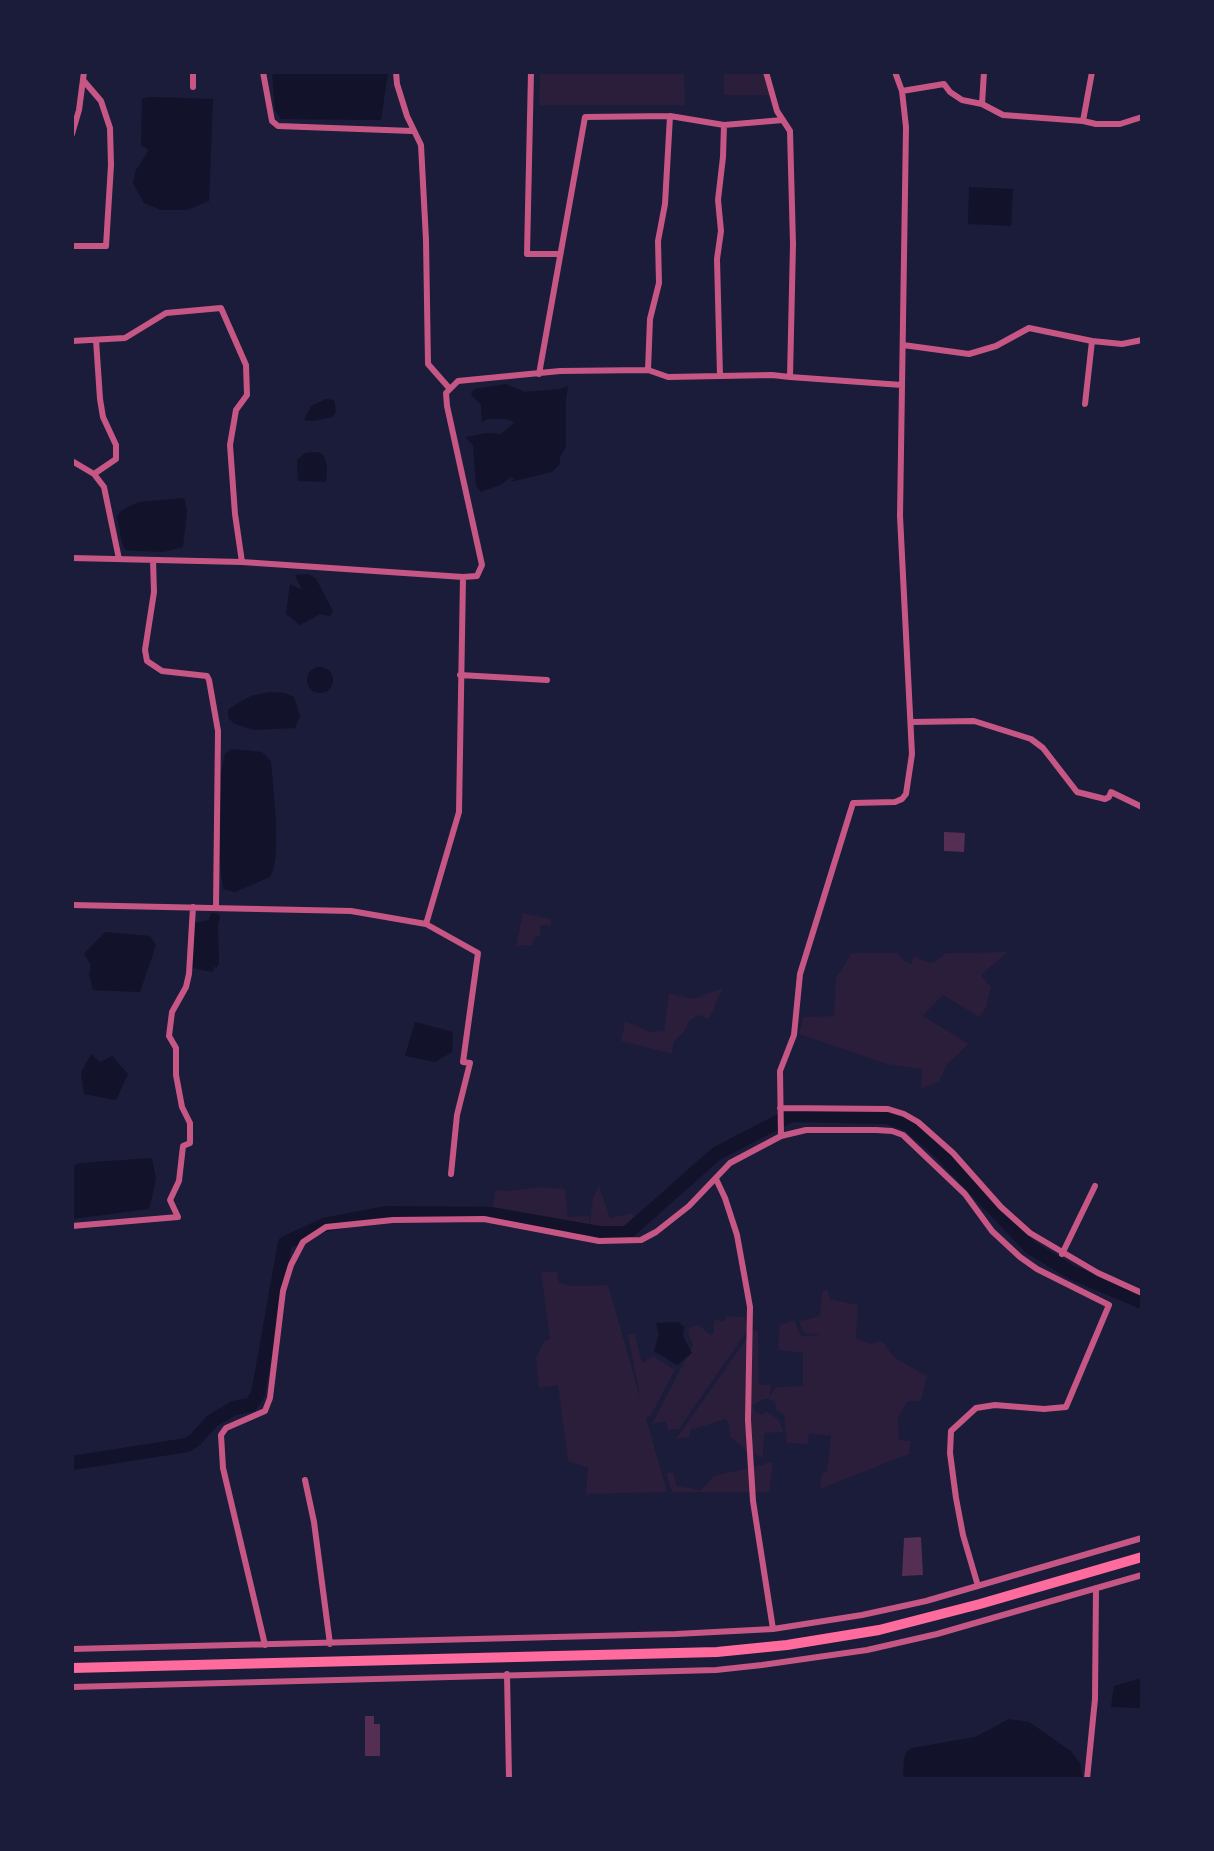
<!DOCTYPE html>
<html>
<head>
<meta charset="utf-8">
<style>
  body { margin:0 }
  #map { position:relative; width:1214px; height:1851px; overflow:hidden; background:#1b1b3a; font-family:"IBM Plex Sans",sans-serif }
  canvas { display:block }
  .frame { position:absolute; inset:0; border:74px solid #1b1b3a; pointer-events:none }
</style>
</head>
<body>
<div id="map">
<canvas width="1214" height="1851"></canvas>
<div class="frame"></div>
</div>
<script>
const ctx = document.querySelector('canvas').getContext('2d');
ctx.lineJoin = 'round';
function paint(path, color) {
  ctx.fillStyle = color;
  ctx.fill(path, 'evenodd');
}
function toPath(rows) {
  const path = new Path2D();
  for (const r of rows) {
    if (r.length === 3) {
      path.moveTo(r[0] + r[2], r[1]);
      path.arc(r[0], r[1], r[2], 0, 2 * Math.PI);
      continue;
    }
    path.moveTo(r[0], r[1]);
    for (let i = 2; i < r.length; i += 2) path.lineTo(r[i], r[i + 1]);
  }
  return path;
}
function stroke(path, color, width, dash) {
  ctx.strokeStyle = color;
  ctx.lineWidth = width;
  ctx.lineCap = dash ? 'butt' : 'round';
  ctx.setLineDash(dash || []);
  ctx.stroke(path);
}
const green = toPath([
  [540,72,684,72,685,105,539,105],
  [724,72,765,72,770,95,724,95],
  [523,913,551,919,551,926,540,925,540,937,536,936,532,945,516,946],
  [1008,952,981,975,991,987,986,1008,979,1017,943,995,923,1016,969,1044,948,1063,939,1081,921,1089,922,1069,887,1064,799,1034,803,1017,834,1016,836,978,852,953,897,953,906,962,912,964,913,956,929,963,937,961,946,953],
  [723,988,709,1019,699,1015,689,1021,684,1032,674,1041,672,1054,621,1041,625,1021,650,1032,664,1031,669,993,693,999],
  [599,1185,610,1218,632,1213,634,1217,617,1232,589,1232,492,1215,495,1190,508,1191,541,1187,565,1189,568,1217,589,1216,590,1223,593,1198],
  [541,1272,557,1272,559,1283,573,1286,608,1285,641,1400,628,1335,635,1334,642,1363,653,1356,675,1370,651,1415,646,1418,667,1492,586,1494,588,1468,568,1461,558,1385,539,1388,536,1358,544,1341,550,1339],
  [822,1291,828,1291,830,1299,858,1305,856,1338,869,1344,882,1341,895,1358,927,1376,921,1401,908,1401,898,1417,899,1440,911,1441,909,1454,820,1489,822,1473,827,1472,831,1436,809,1433,808,1444,787,1443,784,1415,776,1410,775,1402,769,1399,764,1399,752,1406,756,1412,763,1415,766,1411,779,1420,783,1432,764,1433,763,1458,746,1450,730,1436,729,1424,726,1419,690,1430,690,1437,676,1439,752,1331,758,1331,759,1385,771,1385,769,1397,776,1387,803,1386,803,1353,778,1350,780,1325,794,1320,801,1336,822,1335,804,1333,799,1321,820,1316],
  [726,1316,744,1317,747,1322,747,1331,679,1429,668,1430,666,1421,652,1424,693,1345,688,1334,689,1328,699,1325,710,1335,714,1333,714,1320,724,1321],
  [773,1462,769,1492,672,1492,666,1473,673,1472,677,1486,701,1490,714,1476]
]);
const water = toPath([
  [272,72,388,72,381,120,281,119,275,110],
  [148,97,213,99,209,201,187,210,161,210,144,203,133,183,136,170,149,150,141,145,142,99],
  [969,187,1013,189,1011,226,968,224],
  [506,384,525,392,559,389,568,386,566,399,566,447,560,457,560,464,552,472,510,482,515,478,510,477,502,484,481,492,476,486,473,446,466,437,488,433,501,434,515,422,506,419,488,419,482,422,481,405,471,394,474,389],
  [326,399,334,400,336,411,333,417,313,421,304,420,311,406],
  [318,452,324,456,327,468,326,482,298,481,297,460,305,453],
  [184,498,187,511,183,547,163,552,125,550,122,543,117,516,122,510,139,502],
  [308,574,316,579,333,611,330,616,320,614,300,625,286,614,290,584,302,590,295,575],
  [320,680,13],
  [270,692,285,693,294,697,300,716,295,728,254,730,235,724,228,718,228,710,238,703,251,696],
  [231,749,262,752,271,761,276,820,276,852,274,868,270,877,235,892,223,889,220,861,221,773,225,754],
  [211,913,217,913,220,917,218,925,219,964,216,968,214,966,213,972,192,968,195,923,209,920],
  [105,932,150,936,156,945,140,992,93,990,89,974,91,965,84,954],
  [415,1022,453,1032,452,1052,435,1062,405,1056],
  [91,1054,100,1062,112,1056,128,1074,116,1100,84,1094,81,1073],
  [152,1158,156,1179,149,1209,72,1219,72,1166,81,1163],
  [678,1322,684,1327,683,1336,692,1353,677,1365,654,1351,659,1334,656,1323],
  [1142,1678,1142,1708,1111,1707,1114,1686],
  [1009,1719,1029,1722,1071,1751,1080,1763,1083,1779,903,1779,904,1758,907,1751,912,1748,975,1737]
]);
const canal = toPath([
  [72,1463,187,1445,195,1440,212,1421,234,1408,251,1405,258,1394,285,1243,324,1225,387,1213,491,1214,599,1233,627,1233,716,1154,791,1115,887,1117,908,1124,938,1150,1030,1247,1071,1272,1142,1302]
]);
const building = toPath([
  [944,832,965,833,964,852,944,851],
  [921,1537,923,1575,902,1576,904,1538],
  [365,1716,374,1716,374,1724,380,1724,380,1756,365,1756]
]);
const minor = toPath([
  [263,72,272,121,278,126,412,131],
  [396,72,397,84,407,116,421,145,426,240,428,364,450,389],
  [531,72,527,254,560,254],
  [193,87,193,72],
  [902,91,944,84,950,92,962,100,982,104,1003,115,1083,121,1092,72],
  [982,104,984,72],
  [1083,121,1096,124,1120,124,1142,117],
  [72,134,79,110,84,72],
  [72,246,106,246,111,165,110,128,101,101,83,80],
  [72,341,125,338,166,313,221,308,246,365,247,395,236,410,230,445,235,514,242,562],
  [1092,341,1122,344,1142,340],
  [903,345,969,354,996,346,1029,328,1092,341,1085,404],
  [648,370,650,319,659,283,658,241,665,204,670,116],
  [539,374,585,117,670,116,724,125],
  [720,376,717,259,721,231,718,200,723,157,724,125,783,120],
  [790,377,902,385],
  [72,461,94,474,104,487,119,559],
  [94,474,116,459,116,445,103,417,100,399,96,340],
  [72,558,242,562,463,577],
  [153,560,154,592,145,650,147,661,162,671,207,676,209,680,218,731,216,908],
  [460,675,547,680],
  [911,722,974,721,1031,739,1043,748,1077,792,1105,799,1109,797,1111,792,1142,807],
  [72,905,351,911,426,924,459,812,463,577,477,576,482,565,447,406,446,393,458,381,560,371,648,370,668,377,772,375,790,377,793,244,790,131,777,111,766,72],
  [426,924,478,953,463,1062,470,1063,457,1115,451,1174],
  [780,1108,888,1109,904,1114,918,1122,953,1153,1001,1207,1030,1233,1098,1273,1142,1293],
  [781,1136,780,1071,794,1035,800,974,853,803,895,802,902,799,906,794,912,754,900,516,906,127,902,91,895,72],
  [716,1179,725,1198,737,1235,750,1307,748,1420,753,1501,773,1629],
  [72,1226,178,1217,170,1200,179,1181,183,1146,190,1143,190,1123,182,1107,176,1075,176,1048,169,1036,172,1012,186,987,189,974,193,907],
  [1062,1254,1095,1186],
  [305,1480,314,1522,330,1644],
  [265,1645,223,1468,221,1435,226,1428,265,1411,270,1398,283,1291,291,1265,303,1242,326,1227,393,1220,484,1219,599,1241,641,1240,656,1232,689,1206,730,1163,781,1136,806,1130,876,1130,892,1131,903,1135,965,1194,992,1231,1020,1257,1037,1269,1109,1305,1066,1407,1044,1409,995,1405,976,1408,951,1431,950,1453,956,1498,963,1535,978,1586],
  [72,1649,676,1634,773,1629,862,1615,926,1601,1142,1538],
  [507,1674,509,1779],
  [72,1687,716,1670,762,1665,867,1650,937,1634,1142,1575],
  [1087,1779,1095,1699,1096,1588]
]);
const trunk = toPath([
  [72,1668,717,1652,787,1645,879,1630,980,1604,1142,1557]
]);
paint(green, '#2a1e3b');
paint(water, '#12122b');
stroke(canal, '#12122b', 14);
paint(building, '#542f53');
stroke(minor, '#c65784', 6);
stroke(trunk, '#ff6b9d', 10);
</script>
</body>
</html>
